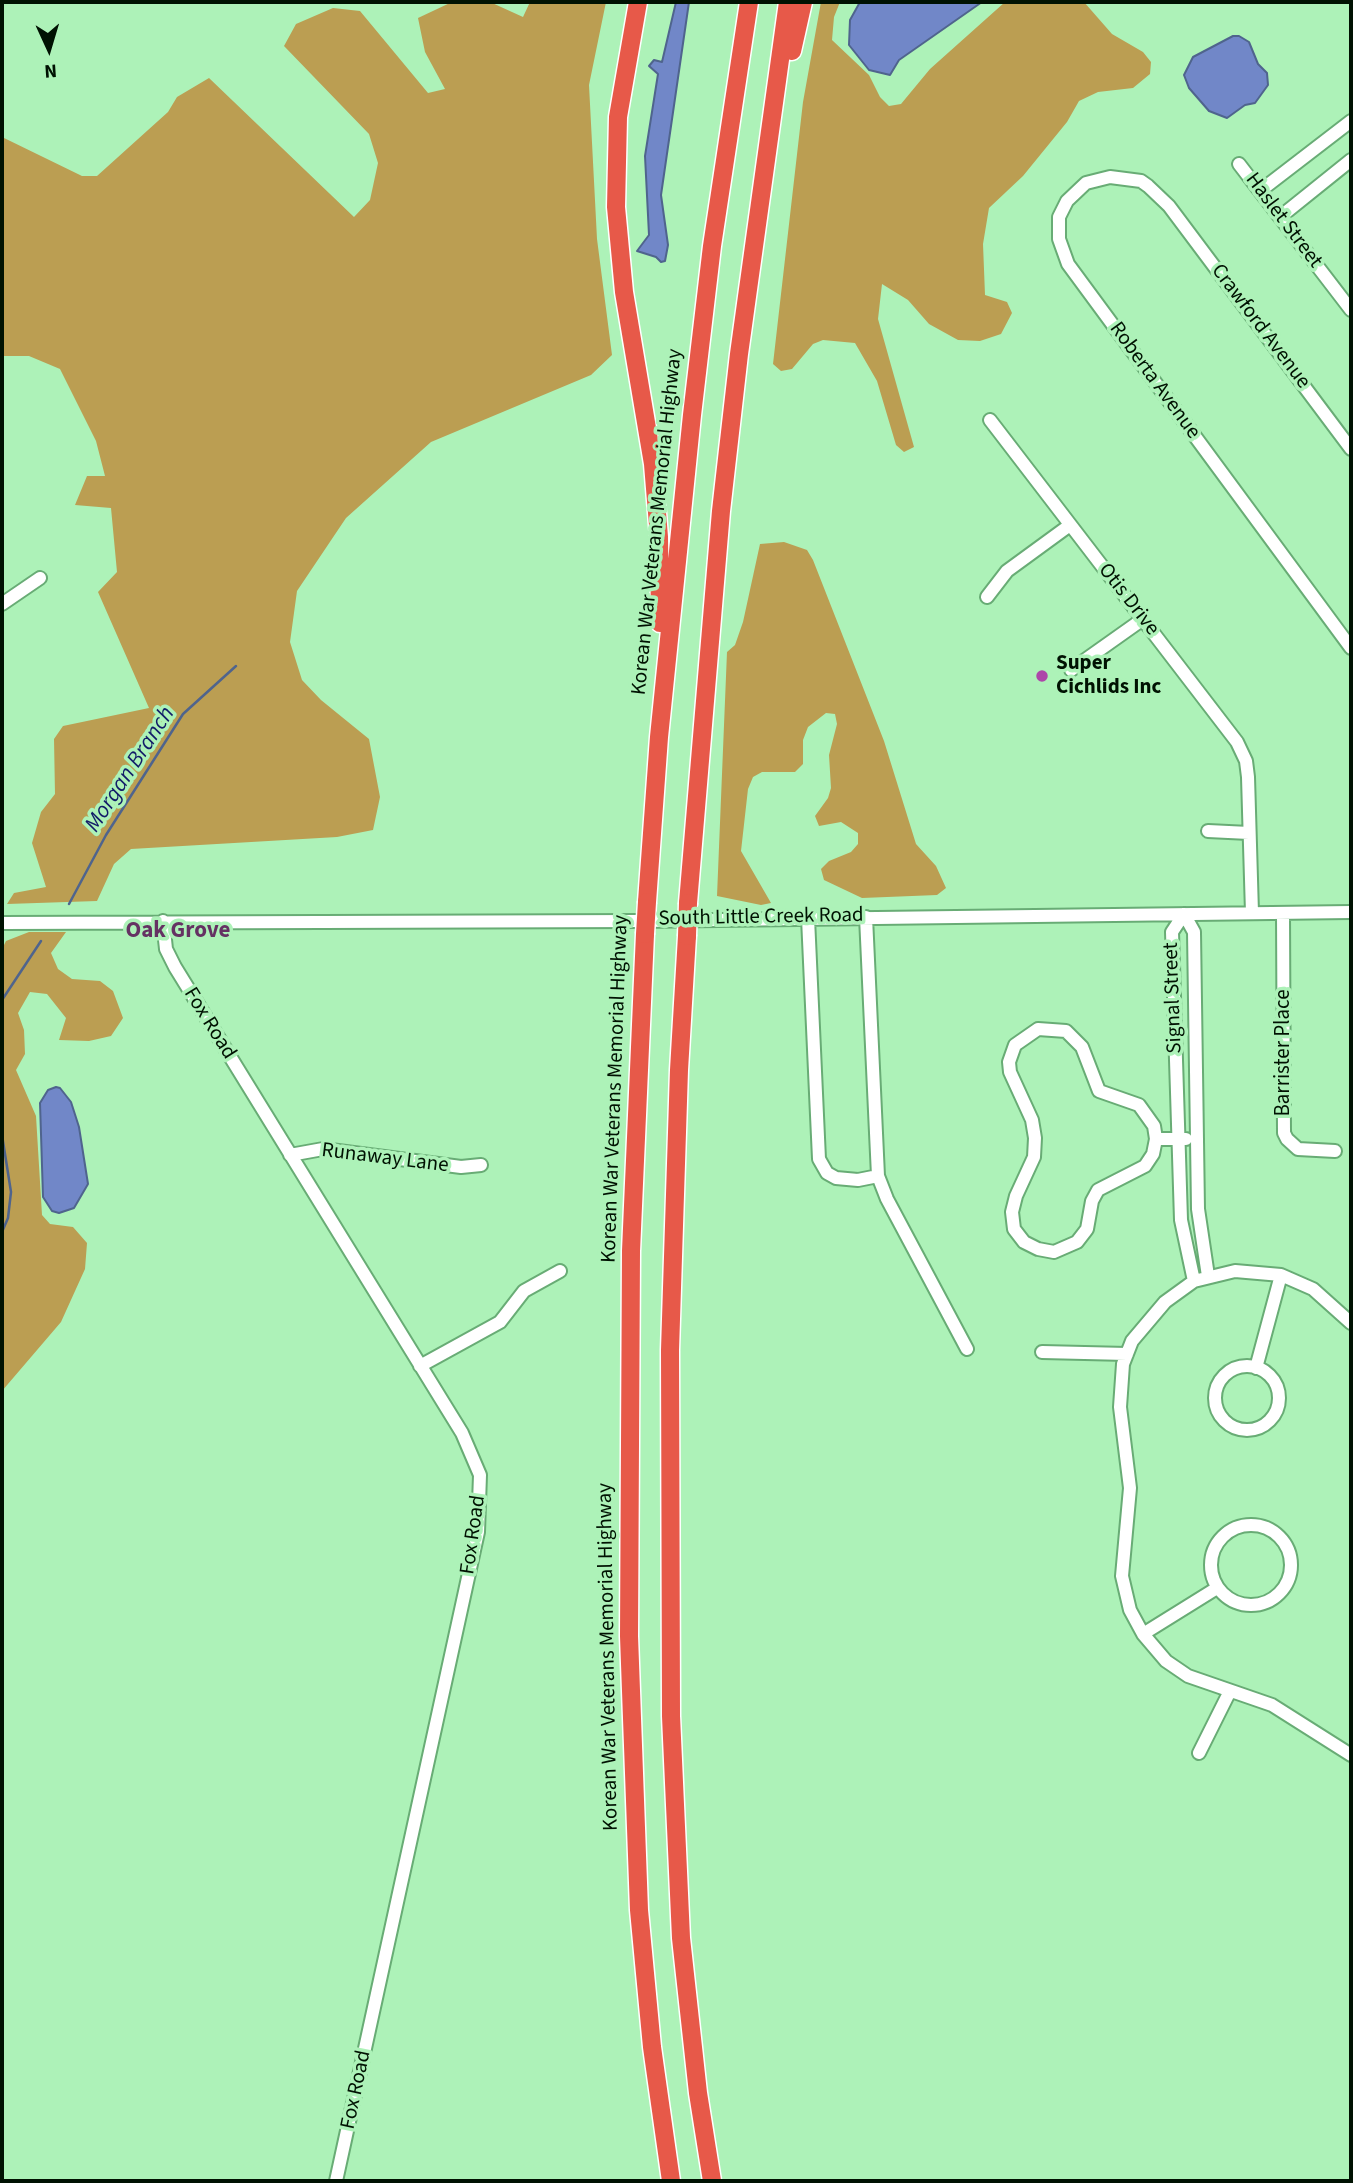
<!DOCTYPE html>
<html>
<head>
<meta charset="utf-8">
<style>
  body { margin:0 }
  #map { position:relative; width:1353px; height:2183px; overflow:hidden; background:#adf2b8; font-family:"Source Sans 3",sans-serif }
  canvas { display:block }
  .frame { position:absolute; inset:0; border:4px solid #001202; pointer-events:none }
  .north { position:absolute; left:14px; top:14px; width:70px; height:70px; -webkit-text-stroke:5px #adf2b8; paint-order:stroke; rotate:176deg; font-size:19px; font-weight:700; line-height:28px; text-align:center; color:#001202 }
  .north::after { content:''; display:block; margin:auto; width:24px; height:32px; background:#001202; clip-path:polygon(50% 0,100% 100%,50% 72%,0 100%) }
</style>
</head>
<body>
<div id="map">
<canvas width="1353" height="2183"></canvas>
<div class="frame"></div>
<div class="north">N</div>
</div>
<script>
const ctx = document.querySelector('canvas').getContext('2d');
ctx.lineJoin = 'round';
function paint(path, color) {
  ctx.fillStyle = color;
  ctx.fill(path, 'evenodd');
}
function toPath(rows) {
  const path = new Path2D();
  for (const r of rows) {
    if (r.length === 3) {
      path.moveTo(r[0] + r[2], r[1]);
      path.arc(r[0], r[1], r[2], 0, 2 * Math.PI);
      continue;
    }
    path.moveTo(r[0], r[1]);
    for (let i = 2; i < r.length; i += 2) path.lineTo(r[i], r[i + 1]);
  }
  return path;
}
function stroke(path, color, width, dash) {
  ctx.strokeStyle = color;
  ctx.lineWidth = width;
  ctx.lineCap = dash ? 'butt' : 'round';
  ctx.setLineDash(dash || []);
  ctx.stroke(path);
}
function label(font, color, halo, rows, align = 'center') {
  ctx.font = font + ' "Source Sans 3",sans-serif';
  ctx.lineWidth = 7;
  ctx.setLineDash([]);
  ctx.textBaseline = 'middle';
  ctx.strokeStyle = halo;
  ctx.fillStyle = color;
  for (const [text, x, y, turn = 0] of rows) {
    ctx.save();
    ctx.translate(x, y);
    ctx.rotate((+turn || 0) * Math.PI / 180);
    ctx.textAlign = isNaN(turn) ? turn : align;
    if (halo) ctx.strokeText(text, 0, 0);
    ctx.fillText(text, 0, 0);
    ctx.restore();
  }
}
const forest = toPath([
  [452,2,490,2,523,17,530,2,606,2,589,85,597,239,612,355,591,375,431,442,346,518,297,591,290,642,302,680,321,700,369,739,380,797,373,830,337,837,131,849,114,864,97,901,7,904,14,893,46,887,32,843,41,812,55,794,54,739,63,726,149,708,98,592,117,572,111,508,75,505,87,476,105,476,96,441,60,369,29,356,2,356,2,137,82,176,97,176,168,112,177,97,209,78,354,217,370,200,378,163,369,134,284,46,296,24,333,8,360,11,428,93,445,89,425,52,418,18],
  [821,2,840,2,834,17,832,40,869,75,880,97,889,106,901,104,930,69,1005,2,1084,2,1112,34,1143,52,1151,62,1150,74,1133,88,1098,92,1079,101,1067,122,1023,176,989,208,983,244,985,295,1007,302,1012,313,1001,334,980,341,958,340,929,324,908,300,882,284,878,319,914,447,904,452,896,445,877,381,855,343,823,340,813,344,792,369,781,371,773,364,803,102],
  [784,542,807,550,813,560,884,741,916,844,936,866,946,888,937,895,862,898,824,880,821,869,829,861,851,852,858,844,858,833,841,822,819,826,815,816,828,798,831,788,829,755,837,724,835,714,826,713,808,727,803,740,803,764,795,772,762,772,753,777,748,789,741,851,771,903,761,905,717,896,727,652,735,645,743,622,760,544],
  [29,932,66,932,51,953,58,969,72,979,100,981,113,991,123,1018,111,1036,89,1041,59,1040,66,1018,47,994,30,992,18,1013,24,1030,25,1054,16,1070,36,1116,42,1215,50,1224,73,1227,87,1243,85,1269,61,1322,2,1391,2,949,6,941]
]);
const water = toPath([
  [676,2,689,2,661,195,668,245,665,261,661,262,656,257,637,251,649,235,645,156,658,74,649,66,654,60,662,62,676,2],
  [860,2,982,2,899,60,890,75,869,70,849,45,850,20,860,2],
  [1233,36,1239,36,1249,42,1258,64,1267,73,1268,85,1255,103,1245,105,1227,118,1209,111,1189,88,1184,75,1193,57,1233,36],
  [56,1087,60,1088,71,1102,79,1127,88,1184,74,1208,59,1213,52,1211,43,1197,40,1103,48,1090,56,1087]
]);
const stream = toPath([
  [69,904,106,835,183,714,236,666],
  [2,1000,41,941],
  [2,1135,11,1192,8,1218,2,1232]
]);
const minor = toPath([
  [1239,164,1351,310],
  [1260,191,1351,121],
  [1280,217,1351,160],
  [990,420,1237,742,1246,761,1248,777,1252,913],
  [1351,449,1169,206,1148,186,1141,181,1110,177,1086,183,1067,201,1059,217,1059,239,1068,264,1351,648],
  [987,597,1007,571,1070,525],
  [2,604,40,578],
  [1071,670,1143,619],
  [1208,831,1249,833],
  [1283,913,1284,1133,1287,1139,1298,1149,1335,1151],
  [866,917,878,1176,887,1199,967,1349],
  [808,918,819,1159,827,1173,836,1178,858,1180,878,1176],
  [163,921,166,949,175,967,462,1433,480,1475,478,1532,336,2181],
  [2,923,640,921,1351,912],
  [1156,1139,1153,1154,1145,1166,1098,1190,1092,1201,1087,1229,1077,1242,1054,1252,1038,1249,1024,1242,1014,1229,1012,1212,1016,1196,1034,1157,1035,1138,1032,1120,1010,1072,1009,1062,1015,1045,1038,1029,1066,1031,1082,1047,1099,1091,1139,1105,1154,1126,1156,1139,1186,1139],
  [290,1155,323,1149,461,1167,481,1165],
  [1194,1281,1181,1220,1172,932,1184,914,1194,932,1198,1209,1208,1276],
  [1351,1323,1313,1289,1281,1275,1235,1271,1194,1281,1165,1302,1132,1341,1123,1364,1120,1407,1130,1488,1122,1576,1130,1610,1143,1634,1166,1661,1188,1676,1272,1705,1351,1755],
  [1042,1352,1127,1354],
  [420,1366,500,1322,524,1291,560,1271],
  [1247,1398,32],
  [1256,1368,1281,1275],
  [1251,1565,40],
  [1143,1634,1217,1588],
  [1199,1753,1230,1691]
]);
const highway = toPath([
  [638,2,618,117,616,207,624,292,653,464,659,537,660,623],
  [792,51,803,2],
  [647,902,659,737,692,415,712,246,749,2],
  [688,903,721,511,739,354,788,2],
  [645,934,631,1251,629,1636,639,1910,652,2047,671,2181],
  [687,936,679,1070,670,1350,671,1716,681,1938,698,2093,712,2181]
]);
const highwayBridge = toPath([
  [645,934,647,902],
  [687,936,688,903]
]);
const markers = [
  [1042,676,7,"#ad46a9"]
];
const streetNames = [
  ["Haslet Street",1283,221,53],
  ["Crawford Avenue",1260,327,53],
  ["Roberta Avenue",1154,381,54],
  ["Korean War Veterans Memorial Highway",658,522,-84],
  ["Otis Drive",1128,600,52],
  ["South Little Creek Road",761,918,-1],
  ["Signal Street",1174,998,-92],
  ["Fox Road",209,1024,58],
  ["Barrister Place",1284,1053,-90],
  ["Korean War Veterans Memorial Highway",616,1089,-88],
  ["Runaway Lane",385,1159,7],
  ["Fox Road",474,1535,-82],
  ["Korean War Veterans Memorial Highway",609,1657,-91],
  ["Fox Road",357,2090,-78]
];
const poiNames = [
  ["Super",1056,664],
  ["Cichlids Inc",1056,688]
];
const waterNames = [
  ["Morgan Branch",131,770,-57]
];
const neighbourhoodNames = [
  ["Oak Grove",178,932]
];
paint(forest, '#bb9e52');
paint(water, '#7187c8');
stroke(water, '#4f648d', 2);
stroke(stream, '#4f648d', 2.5);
stroke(minor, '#68ac75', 16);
stroke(highway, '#fff', 21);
stroke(minor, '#fff', 12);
stroke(highway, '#e75949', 18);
stroke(highwayBridge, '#fff', 21, []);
stroke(highwayBridge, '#e75949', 18);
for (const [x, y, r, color] of markers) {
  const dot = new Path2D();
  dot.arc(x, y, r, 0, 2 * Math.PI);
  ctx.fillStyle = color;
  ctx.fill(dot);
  stroke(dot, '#adf2b8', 2.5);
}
label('21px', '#001202', '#adf2b8', streetNames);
label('bold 21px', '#001202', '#adf2b8', poiNames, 'left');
label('italic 23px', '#121c68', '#adf2b8', waterNames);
label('bold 23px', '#653263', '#adf2b8', neighbourhoodNames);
</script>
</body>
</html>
